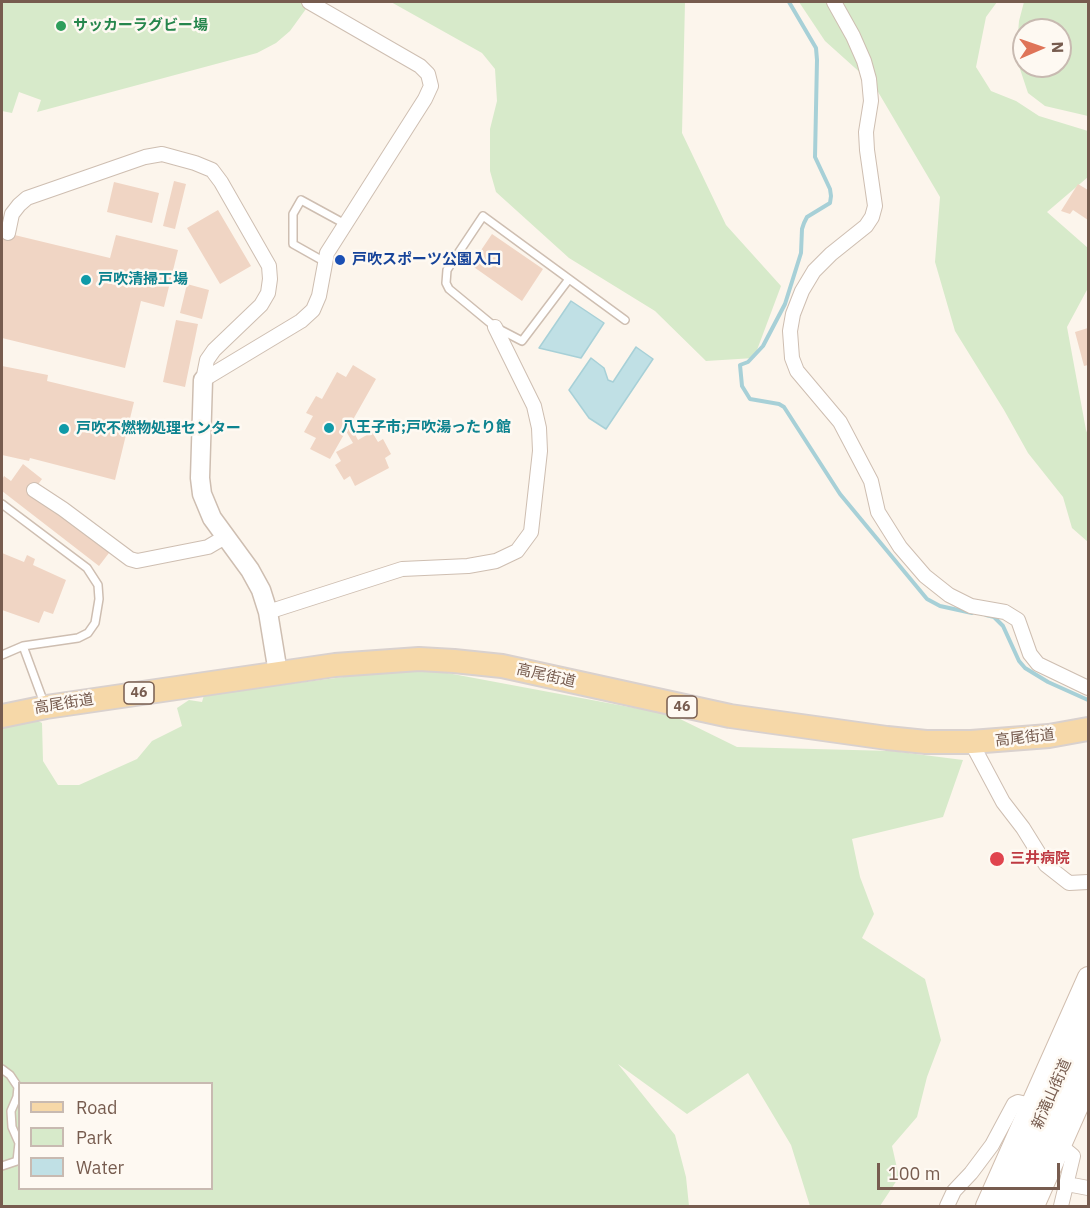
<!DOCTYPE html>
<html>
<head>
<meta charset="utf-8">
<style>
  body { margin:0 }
  #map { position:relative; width:1090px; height:1208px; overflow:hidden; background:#fcf5ec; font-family:"IBM Plex Sans",sans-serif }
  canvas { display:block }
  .frame { position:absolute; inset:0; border:3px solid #775c4f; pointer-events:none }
  .legend { position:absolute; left:18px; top:1082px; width:195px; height:108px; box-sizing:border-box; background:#fef9f2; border:2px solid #c8bab1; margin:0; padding:8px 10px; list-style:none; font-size:18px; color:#775c4f }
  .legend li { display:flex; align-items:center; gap:12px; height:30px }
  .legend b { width:30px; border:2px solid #c8bab1 }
  .north { position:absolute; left:1012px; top:18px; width:60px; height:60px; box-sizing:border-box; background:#fef9f2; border:2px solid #c8bab1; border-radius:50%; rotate:88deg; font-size:16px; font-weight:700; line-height:24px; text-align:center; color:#775c4f }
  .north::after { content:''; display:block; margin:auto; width:21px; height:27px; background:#df7458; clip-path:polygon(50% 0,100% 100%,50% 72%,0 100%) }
  .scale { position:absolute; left:877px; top:1163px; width:183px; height:27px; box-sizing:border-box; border:3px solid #775c4f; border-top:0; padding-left:8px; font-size:18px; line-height:21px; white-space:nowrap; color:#775c4f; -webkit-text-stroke:4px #fef9f2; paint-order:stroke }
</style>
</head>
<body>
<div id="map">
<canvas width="1090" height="1208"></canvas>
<div class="frame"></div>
<ul class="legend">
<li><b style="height:8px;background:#f6d8a8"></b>Road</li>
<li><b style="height:16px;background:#d7eaca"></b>Park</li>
<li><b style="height:16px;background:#c0e0e5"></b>Water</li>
</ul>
<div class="north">N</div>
<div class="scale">100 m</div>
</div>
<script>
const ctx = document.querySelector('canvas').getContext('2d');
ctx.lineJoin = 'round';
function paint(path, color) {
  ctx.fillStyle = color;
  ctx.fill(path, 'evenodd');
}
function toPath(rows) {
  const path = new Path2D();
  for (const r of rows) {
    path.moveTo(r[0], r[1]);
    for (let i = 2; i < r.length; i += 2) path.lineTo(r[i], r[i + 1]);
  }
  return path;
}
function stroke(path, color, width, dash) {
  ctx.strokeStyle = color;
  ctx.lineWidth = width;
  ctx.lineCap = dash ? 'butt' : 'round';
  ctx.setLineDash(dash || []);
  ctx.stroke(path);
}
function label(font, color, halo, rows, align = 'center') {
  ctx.font = font + ' "IBM Plex Sans","Noto Sans JP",sans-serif';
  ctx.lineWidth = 5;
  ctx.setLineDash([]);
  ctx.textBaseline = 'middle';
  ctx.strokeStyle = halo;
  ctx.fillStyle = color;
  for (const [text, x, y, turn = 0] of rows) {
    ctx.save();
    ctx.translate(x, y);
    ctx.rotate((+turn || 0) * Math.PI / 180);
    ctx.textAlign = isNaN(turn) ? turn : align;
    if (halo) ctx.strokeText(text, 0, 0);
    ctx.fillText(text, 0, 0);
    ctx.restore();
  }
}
const green = toPath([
  [2,2,311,2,290,31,276,43,257,53,37,112,41,100,19,92,12,113,2,111],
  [391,2,685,2,682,133,726,225,781,286,754,358,706,361,655,311,569,258,496,192,490,171,490,129,497,101,495,69,482,53],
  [799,2,997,2,986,17,976,67,991,91,1016,101,1039,116,1088,131,1088,177,1047,212,1088,248,1088,288,1067,327,1086,430,1088,435,1088,542,1072,528,1063,497,1028,453,1004,410,955,331,935,262,940,197,874,85,825,41],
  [1024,2,1088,2,1088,116,1045,106,1028,93,1016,57,1019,21],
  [1024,30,1060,30,1060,66,1024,66],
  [390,671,442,672,672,715,737,747,892,751,963,760,943,817,852,839,860,877,874,914,862,938,925,979,941,1040,927,1077,917,1117,892,1146,899,1177,880,1206,810,1206,791,1145,748,1073,687,1114,618,1064,675,1135,686,1177,689,1206,2,1206,2,721,25,714,42,723,43,761,58,785,79,785,137,759,152,741,182,726,177,708,189,700,202,702,204,695],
  [20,1084,212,1084,212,1188,20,1188]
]);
const water = toPath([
  [571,301,604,323,581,358,539,348,571,301],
  [636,347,653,359,606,429,589,418,569,390,591,358,604,368,608,380,613,382,636,347]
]);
const stream = toPath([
  [789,2,816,48,817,60,815,157,830,189,831,196,830,203,807,217,804,223,802,229,801,253,785,304,763,346,748,362,740,365,742,386,750,399,779,404,784,407,840,494,927,599,940,606,972,613],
  [986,615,994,617,1003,626,1019,661,1025,668,1048,682,1088,700]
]);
const building = toPath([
  [174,181,186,184,175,229,163,226],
  [114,182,159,193,152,223,107,212],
  [1078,184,1088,190,1088,220,1073,210,1070,214,1061,211],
  [218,210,251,266,220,284,187,228],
  [2,232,110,258,116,235,178,250,164,307,141,301,125,368,2,338],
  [492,234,543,269,522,301,471,265],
  [187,284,209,290,202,319,180,313],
  [176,320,198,324,185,387,163,382],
  [1088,328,1088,365,1084,366,1075,332],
  [353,365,376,379,350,425,358,440,372,432,378,442,383,439,391,454,385,458,389,468,355,486,350,476,344,480,335,465,341,461,336,452,353,443,346,431,330,459,310,449,316,438,304,432,313,416,306,413,316,396,322,399,337,372,346,377],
  [2,366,48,375,47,381,134,402,115,480,30,458,29,461,2,455],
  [23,464,42,479,31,494,112,549,99,566,2,491,2,480,4,476,11,481],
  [2,553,24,562,27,555,35,559,33,565,66,580,53,614,44,611,39,623,2,610]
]);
const service = toPath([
  [325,262,293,244,293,214,301,200,345,224],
  [569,279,522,341,495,327,449,289,446,283,447,270,483,216,569,279,625,320],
  [2,504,87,568,98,585,99,599,95,623,88,633,78,638,23,646,2,655],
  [23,646,44,703],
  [2,1069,10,1075,18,1087,17,1097,11,1111,12,1127,19,1143,17,1161,2,1166]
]);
const minor = toPath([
  [834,2,853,36,864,61,869,79,871,101,866,132,867,150,875,206,872,217,866,226,831,254,814,271,802,291,793,314,790,331,792,358,797,371,840,422,871,481,878,512,900,547,925,576,949,595,971,606,1005,612,1018,620,1030,654,1038,664,1088,688],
  [8,233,12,214,19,205,27,198,145,157,162,154,195,163,212,170,221,182,269,266,270,279,268,293,261,305,214,350,207,360,203,380],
  [203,380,301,321,313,310,319,296,327,253,425,99,431,86,428,74,420,66,309,2],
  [34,490,63,509,130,559,137,561,208,547,225,537],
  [268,612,402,569,468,566,496,561,517,551,531,532,540,451,539,428,534,406,495,327],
  [971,742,1003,802,1023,828,1046,865,1069,883,1088,882],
  [1061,1146,1073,1156,1061,1206],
  [1067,1184,1088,1188],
  [947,1206,954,1191,971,1173,992,1145,1014,1104,1018,1102,1031,1105]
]);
const tertiary = toPath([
  [203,380,200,478,202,494,212,518,250,570,261,590,268,612,278,673]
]);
const secondary = toPath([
  [986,1206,1088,977],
  [1001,1206,1088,1014],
  [1018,1206,1088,1050],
  [1034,1206,1088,1084]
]);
const primary = toPath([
  [2,716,46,707,335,665,419,659,454,661,502,666,730,716,887,738,926,742,971,742,1049,736,1088,729]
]);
const markers = [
  [61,26,6,"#2e9e5b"],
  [340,260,6,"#1a4fb4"],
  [86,280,6,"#0f9aa8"],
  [329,428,6,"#0f9aa8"],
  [64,429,6,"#0f9aa8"],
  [997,859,8,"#e0444e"]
];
const shields = [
  [139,693,30],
  [682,707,30]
];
const shieldNames = [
  ["46",139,693],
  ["46",682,707]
];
const leisureNames = [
  ["サッカーラグビー場",73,26]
];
const transitNames = [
  ["戸吹スポーツ公園入口",352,260]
];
const cultureNames = [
  ["戸吹清掃工場",98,280],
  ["八王子市;戸吹湯ったり館",341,428],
  ["戸吹不燃物処理センター",76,429]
];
const streetNames = [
  ["高尾街道",546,676,13],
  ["高尾街道",64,704,-9],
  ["高尾街道",1025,738,-6],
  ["新滝山街道",1052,1094,-66]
];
const healthNames = [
  ["三井病院",1010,859]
];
paint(green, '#d7eaca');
paint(water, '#c0e0e5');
stroke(water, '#a7d0d7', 1.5);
stroke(stream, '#a7d0d7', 4);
paint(building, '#f0d5c4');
stroke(service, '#cebeb1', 10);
stroke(minor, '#cebeb1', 16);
stroke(tertiary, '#cebeb1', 21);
stroke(secondary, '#d1beaf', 22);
stroke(primary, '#d9d1ce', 26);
stroke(service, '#fff', 7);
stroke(minor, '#fff', 14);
stroke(tertiary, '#fff', 18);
stroke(secondary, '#fff', 20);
stroke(primary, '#f6d8a8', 22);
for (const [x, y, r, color] of markers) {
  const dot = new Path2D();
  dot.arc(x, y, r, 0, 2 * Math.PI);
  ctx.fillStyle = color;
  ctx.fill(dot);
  stroke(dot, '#fef9f2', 2);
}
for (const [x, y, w] of shields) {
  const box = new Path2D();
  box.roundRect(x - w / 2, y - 11, w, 22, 4.5);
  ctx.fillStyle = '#fef9f2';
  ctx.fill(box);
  stroke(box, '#775c4f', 1.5);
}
label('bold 14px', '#775c4f', null, shieldNames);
label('bold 15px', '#27864d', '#fef9f2', leisureNames, 'left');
label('bold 15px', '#164399', '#fef9f2', transitNames, 'left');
label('bold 15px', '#0d838f', '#fef9f2', cultureNames, 'left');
label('15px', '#775c4f', '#fef9f2', streetNames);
label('bold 15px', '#be3a42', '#fef9f2', healthNames, 'left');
</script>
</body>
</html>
